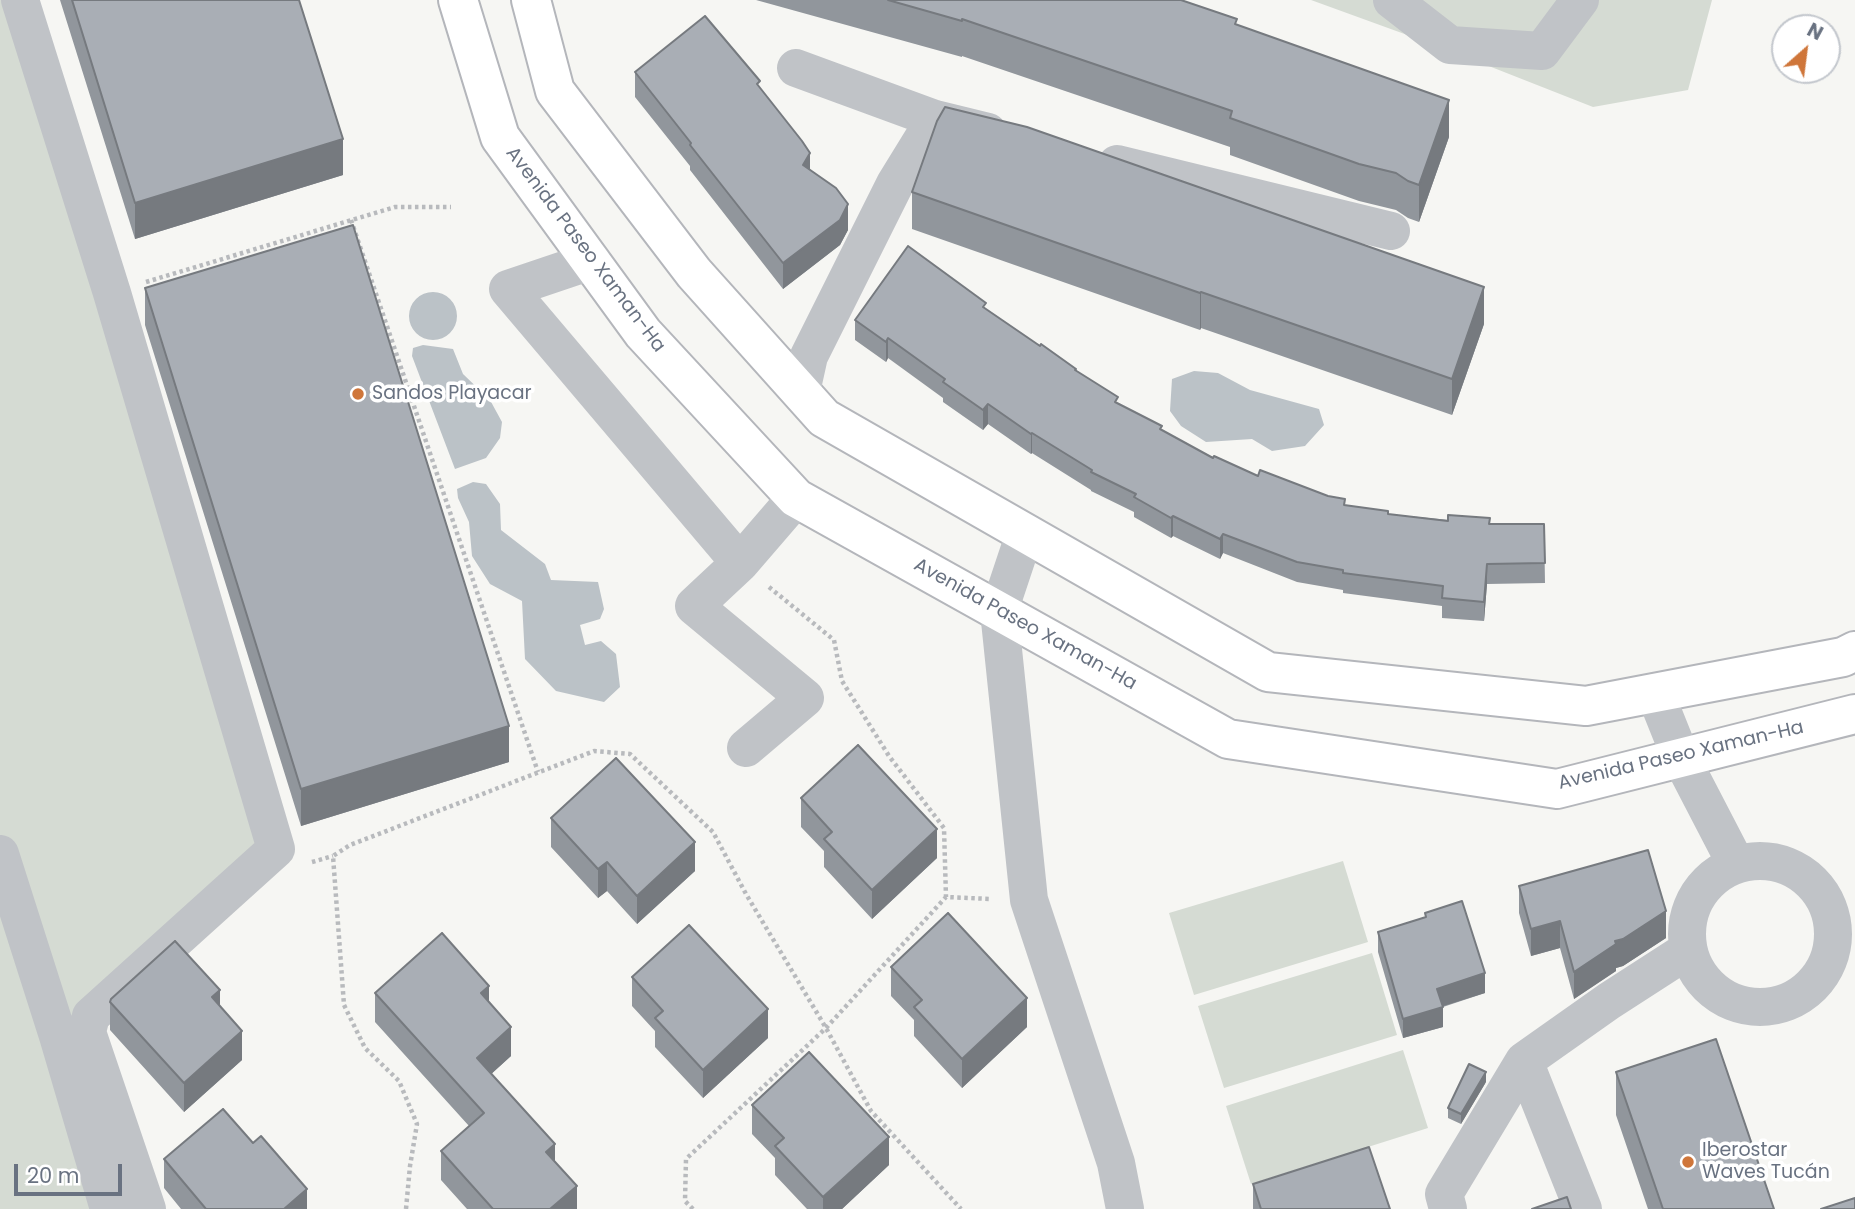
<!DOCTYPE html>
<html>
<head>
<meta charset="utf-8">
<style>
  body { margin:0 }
  #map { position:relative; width:1855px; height:1209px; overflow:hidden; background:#f6f6f3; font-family:Poppins,sans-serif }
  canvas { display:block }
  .north { position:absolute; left:1771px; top:14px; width:70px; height:70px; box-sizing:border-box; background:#fff; border:2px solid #c3c7cd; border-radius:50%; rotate:28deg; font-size:19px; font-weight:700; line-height:28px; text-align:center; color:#697281 }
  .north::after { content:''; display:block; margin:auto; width:24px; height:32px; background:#cf763a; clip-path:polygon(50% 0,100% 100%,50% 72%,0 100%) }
  .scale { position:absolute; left:14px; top:1164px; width:108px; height:32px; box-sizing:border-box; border:4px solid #697281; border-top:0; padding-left:9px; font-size:21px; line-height:24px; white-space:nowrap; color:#697281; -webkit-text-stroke:5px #fff; paint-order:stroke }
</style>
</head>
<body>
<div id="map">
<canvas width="1855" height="1209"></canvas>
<div class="north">N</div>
<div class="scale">20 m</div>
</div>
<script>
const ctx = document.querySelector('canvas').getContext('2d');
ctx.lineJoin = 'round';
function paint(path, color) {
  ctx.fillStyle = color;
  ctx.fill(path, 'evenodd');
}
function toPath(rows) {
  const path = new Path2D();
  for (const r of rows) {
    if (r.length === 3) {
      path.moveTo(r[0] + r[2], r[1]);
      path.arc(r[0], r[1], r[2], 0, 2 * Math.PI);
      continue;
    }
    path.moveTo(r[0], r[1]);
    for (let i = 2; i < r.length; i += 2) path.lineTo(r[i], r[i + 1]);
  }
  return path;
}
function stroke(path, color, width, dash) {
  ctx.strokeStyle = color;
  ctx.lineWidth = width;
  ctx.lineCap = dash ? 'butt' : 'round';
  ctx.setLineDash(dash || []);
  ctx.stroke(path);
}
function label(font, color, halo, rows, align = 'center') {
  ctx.font = font + ' Poppins,sans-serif';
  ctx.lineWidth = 7;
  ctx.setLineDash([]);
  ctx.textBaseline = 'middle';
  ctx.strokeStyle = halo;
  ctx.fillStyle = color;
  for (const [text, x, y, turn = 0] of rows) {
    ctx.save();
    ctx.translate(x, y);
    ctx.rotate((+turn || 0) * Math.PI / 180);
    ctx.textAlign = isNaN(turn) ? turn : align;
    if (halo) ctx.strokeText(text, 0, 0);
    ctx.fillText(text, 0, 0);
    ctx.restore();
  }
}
const green = toPath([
  [0,0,2,0,286,852,95,1018,151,1209,0,1209],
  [1311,0,1712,0,1688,90,1593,107,1443,48],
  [1343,861,1368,942,1194,995,1169,913],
  [1372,953,1397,1035,1224,1088,1198,1006],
  [1403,1050,1428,1128,1251,1184,1226,1106]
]);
const water = toPath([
  [433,316,24],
  [423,345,453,349,463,374,490,400,502,422,500,438,486,458,455,469,412,356,413,348],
  [1194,371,1218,373,1250,390,1319,409,1324,425,1305,446,1272,451,1252,439,1206,442,1181,426,1170,411,1172,379],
  [473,482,486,484,500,504,501,530,545,564,551,580,598,582,604,609,600,619,580,625,585,645,601,641,616,654,620,687,604,702,556,691,525,659,522,601,490,584,472,556,469,522,458,498,457,489]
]);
const path = toPath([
  [351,220,538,772],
  [146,282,395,207,451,207],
  [769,587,834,640,842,681,889,756,944,828,946,897],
  [312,862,333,856],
  [406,1209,410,1166,417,1124,399,1081,365,1048,344,1005,333,856,350,845,594,751,630,754,713,832,746,894,826,1028,871,1111,961,1209],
  [693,1209,685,1201,686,1159,826,1028,946,897,991,899]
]);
const minor = toPath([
  [20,0,112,293,276,849,91,1016,87,1032,147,1209],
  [1392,0,1450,45,1542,51,1580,0],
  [796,68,935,119,988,132],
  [1117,164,1391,231],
  [591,261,508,289,740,563,796,498],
  [801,392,809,356,895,184,935,119],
  [1025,533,999,611,1029,900,1116,1163,1125,1209],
  [740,563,694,606,805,698,746,748],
  [1655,693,1681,758,1736,864],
  [0,854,58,1036,109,1209],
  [1760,934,73],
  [1524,1061,1583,1209],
  [1448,1209,1444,1194,1524,1061,1609,1001,1688,950]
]);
const major = toPath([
  [458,0,500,137,643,333,796,498,1228,739,1557,789,1855,714],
  [531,0,555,91,694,273,824,418,1268,672,1586,706,1843,657,1855,651]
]);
const wall = toPath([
  [60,0,299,0,343,175,135,239],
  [756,0,1181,0,1237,25,1449,137,1419,222,1408,218,1396,210,1359,201,1230,155,1230,147,962,56,962,57],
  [635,72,760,89,848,230,840,245,783,289,690,170,690,166,635,97],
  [912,192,1484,324,1452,415,1201,328,1200,330,912,229],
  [145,288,509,762,301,826,145,325],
  [986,309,1076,371,1118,404,1162,430,1213,458,1258,476,1345,505,1388,514,1490,524,1544,524,1545,583,1487,584,1484,621,1442,618,1442,606,1343,593,1343,590,1297,582,1223,553,1220,559,1173,536,1171,538,1134,517,1134,512,1091,491,1091,490,1032,453,1031,454,988,424,983,430,943,402,943,398,888,358,886,362,855,340,855,320],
  [801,798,937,858,872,919,824,867,824,851,801,827],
  [551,818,695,871,637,924,607,891,598,898,551,847],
  [1519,886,1666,938,1623,966,1616,968,1616,971,1574,999,1560,948,1531,956,1519,913],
  [1425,913,1485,993,1443,1007,1443,1027,1403,1038,1378,952,1378,932,1425,918],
  [891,967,1027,1027,962,1088,914,1036,914,1020,891,996],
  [632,977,768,1038,703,1098,655,1047,655,1031,632,1006],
  [375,993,489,1002,511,1056,491,1074,555,1161,577,1209,467,1209,441,1180,441,1151,469,1126,375,1022],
  [110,1002,220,1006,242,1060,184,1112,110,1030],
  [1616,1072,1774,1209,1648,1209,1616,1115],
  [1486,1082,1461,1124,1448,1118,1448,1108],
  [752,1105,889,1165,842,1209,807,1209,775,1175,775,1158,752,1134],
  [164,1159,307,1209,181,1209,164,1188],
  [1253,1184,1261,1209,1253,1209]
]);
const shadedWall = toPath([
  [1449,100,1449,137,1419,222,1419,185],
  [343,139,343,175,135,239,135,203],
  [810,153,810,178,803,165],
  [848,204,848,230,840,245,783,289,783,263],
  [1484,287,1484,324,1452,415,1452,379],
  [1201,292,1201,328,1200,330,1200,293],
  [888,338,888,358,886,362,886,342],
  [988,404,988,424,983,430,983,410],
  [1032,433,1032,453,1031,454,1031,434],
  [1173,516,1173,536,1171,538,1171,518],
  [1223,534,1223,553,1220,559,1220,539],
  [1487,564,1487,584,1484,621,1484,602],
  [509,726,509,762,301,826,301,789],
  [937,829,937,858,872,919,872,890],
  [695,842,695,871,637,924,637,896],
  [607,862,607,891,598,898,598,869],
  [1666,911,1666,938,1623,966,1616,968,1616,971,1574,999,1574,972,1615,941],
  [1560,921,1560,948,1531,956,1531,929],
  [1485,973,1485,993,1437,1008,1437,989],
  [489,986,489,1014,481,993],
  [220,990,220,1019,212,997],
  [1027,998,1027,1027,962,1088,962,1059],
  [1443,1007,1443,1027,1403,1038,1403,1019],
  [768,1009,768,1038,703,1098,703,1070],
  [511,1027,511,1056,477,1087,477,1058],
  [242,1031,242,1060,184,1112,184,1083],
  [1486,1072,1486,1082,1461,1124,1461,1114],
  [889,1137,889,1165,842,1209,823,1209,823,1197],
  [555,1144,555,1173,546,1152],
  [577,1186,577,1209,550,1209],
  [307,1189,307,1209,284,1209]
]);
const building = toPath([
  [72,0,299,0,343,139,135,203,72,0],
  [888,0,1181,0,1237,19,1235,24,1449,100,1419,185,1408,181,1396,173,1359,164,1230,118,1232,111,962,19,962,21,888,0],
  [705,16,760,81,757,84,802,141,810,153,803,165,836,188,848,204,840,220,783,263,690,145,691,143,635,72,705,16],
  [945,107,1027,127,1484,287,1452,379,1201,292,1200,293,912,192,937,121,945,107],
  [353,225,509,726,301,789,145,288,353,225],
  [908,246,986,303,983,307,1040,346,1041,344,1076,369,1075,370,1118,397,1115,402,1162,426,1160,429,1213,458,1214,456,1258,476,1260,470,1328,496,1345,499,1344,505,1388,511,1388,514,1448,521,1448,515,1490,518,1489,524,1544,524,1545,563,1487,564,1484,602,1442,598,1443,586,1343,573,1343,570,1297,562,1223,534,1220,539,1173,516,1171,518,1134,497,1136,494,1091,472,1092,470,1032,433,1031,434,988,404,983,410,943,382,945,379,888,338,886,342,855,320,908,246],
  [858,745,937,829,872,890,824,839,832,832,801,798,858,745],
  [616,758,695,842,637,896,607,862,598,869,551,818,616,758],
  [1648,850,1666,911,1623,939,1615,941,1616,944,1574,972,1560,921,1531,929,1519,886,1648,850],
  [1462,901,1485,973,1437,989,1443,1007,1403,1019,1378,932,1426,917,1425,913,1462,901],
  [948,913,1027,998,962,1059,914,1007,922,1000,891,967,948,913],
  [689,925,768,1009,703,1070,655,1018,663,1011,632,977,689,925],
  [442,933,489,986,481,993,511,1027,477,1058,555,1144,546,1152,577,1186,550,1209,493,1209,441,1151,484,1113,375,993,442,933],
  [175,941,220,990,212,997,242,1031,184,1083,110,1002,111,999,175,941],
  [1716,1039,1774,1209,1663,1209,1616,1072,1716,1039],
  [809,1052,889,1137,823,1197,775,1146,784,1138,752,1105,809,1052],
  [1469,1064,1486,1072,1461,1114,1448,1108,1469,1064],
  [223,1109,253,1143,261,1136,307,1189,284,1209,206,1209,164,1159,223,1109],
  [1369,1147,1390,1209,1261,1209,1253,1184,1369,1147],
  [1567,1197,1571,1209,1532,1209,1567,1197],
  [1855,1198,1855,1209,1821,1209,1855,1198]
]);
const markers = [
  [358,394,7,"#cf763a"],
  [1688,1162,7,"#cf763a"]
];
const streetNames = [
  ["Avenida Paseo Xaman-Ha",585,250,53],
  ["Avenida Paseo Xaman-Ha",1025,625,29],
  ["Avenida Paseo Xaman-Ha",1681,756,-13]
];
const poiNames = [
  ["Sandos Playacar",372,394],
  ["Iberostar",1702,1151],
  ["Waves Tucán",1702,1173]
];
paint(green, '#d5dbd3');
paint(water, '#bbc2c7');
stroke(major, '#b4b6bb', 42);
stroke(path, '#b8babd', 4.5, [3.5, 3.5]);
stroke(minor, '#c0c3c7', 38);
stroke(major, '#fff', 38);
paint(wall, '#91969c');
paint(shadedWall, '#767a7f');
paint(building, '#a9aeb5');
stroke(building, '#767a7f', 2);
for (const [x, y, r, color] of markers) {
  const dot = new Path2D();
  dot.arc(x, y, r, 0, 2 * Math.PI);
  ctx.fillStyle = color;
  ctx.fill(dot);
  stroke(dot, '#fff', 2.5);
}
label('19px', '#697281', '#fff', streetNames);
label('19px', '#697281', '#fff', poiNames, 'left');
</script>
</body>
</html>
